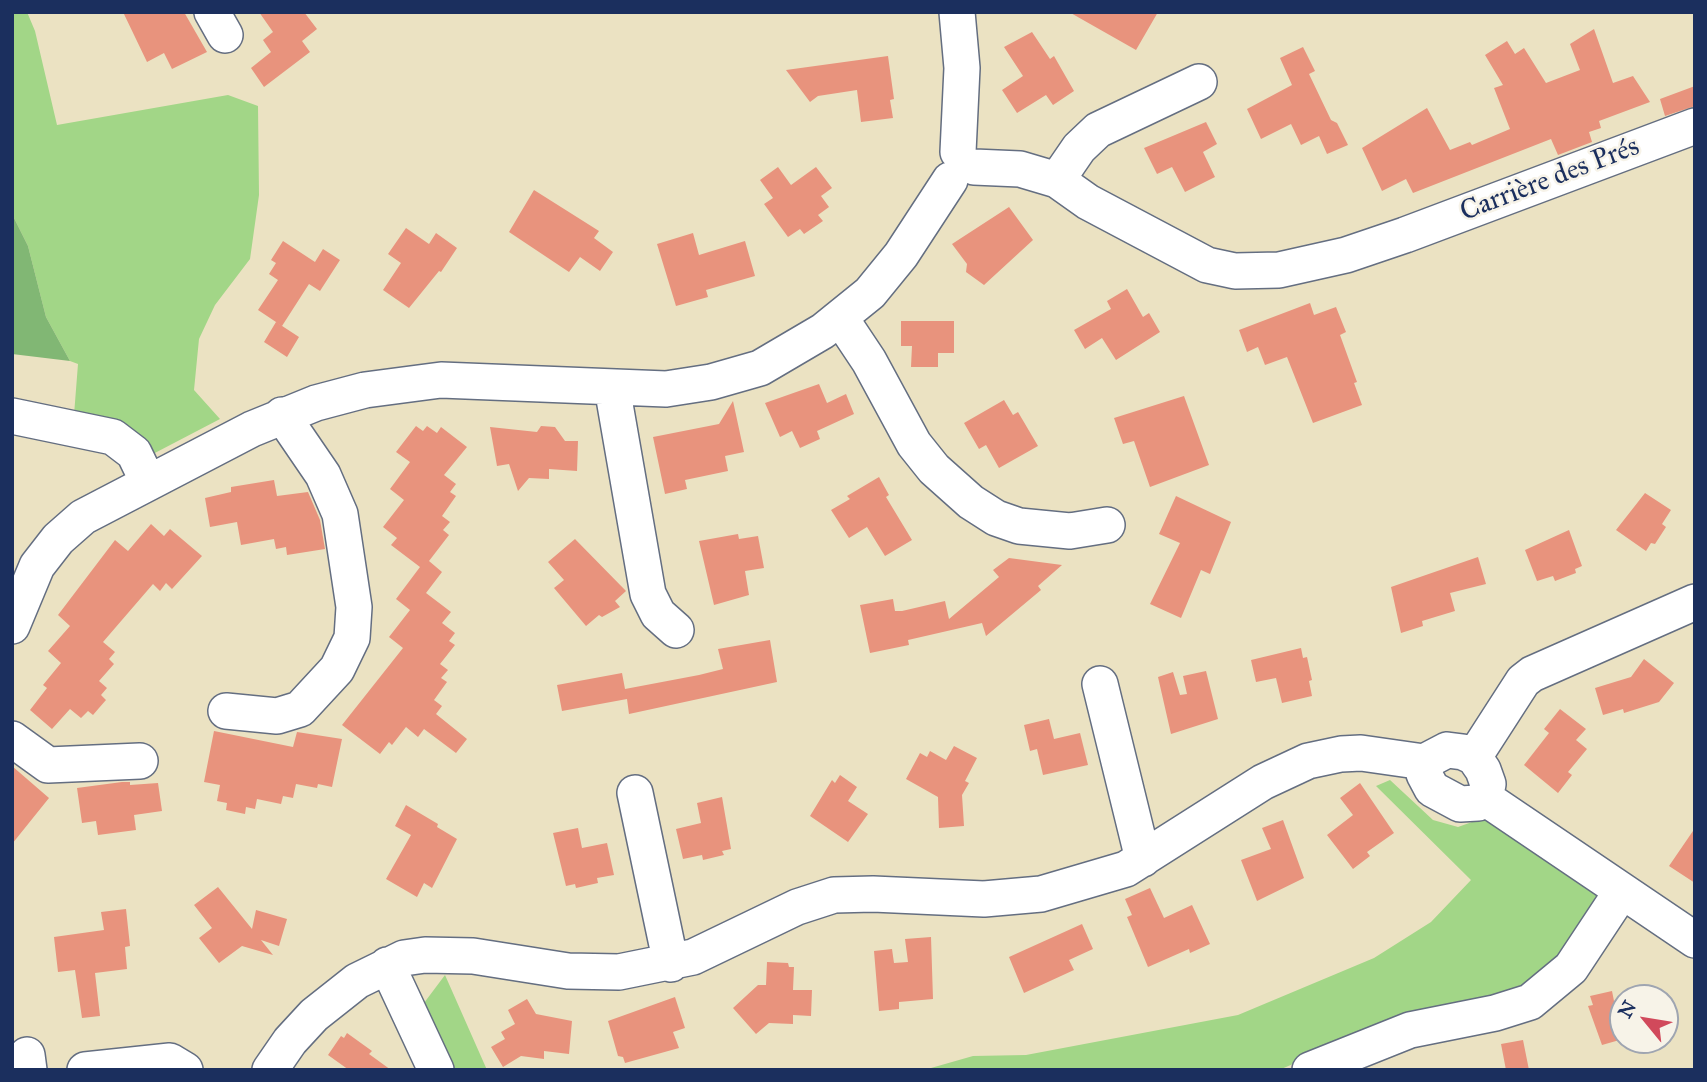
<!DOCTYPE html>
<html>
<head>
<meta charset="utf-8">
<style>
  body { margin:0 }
  #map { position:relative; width:1707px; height:1082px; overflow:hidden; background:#ebe2c2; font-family:"IM FELL Great Primer",serif }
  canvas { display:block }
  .frame { position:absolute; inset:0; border:14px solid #1b2f5e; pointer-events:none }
  .north { position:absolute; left:1609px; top:984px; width:70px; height:70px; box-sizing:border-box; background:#f7f3e8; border:2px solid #9fa5b1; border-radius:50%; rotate:300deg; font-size:19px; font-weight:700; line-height:28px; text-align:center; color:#1b2f5e }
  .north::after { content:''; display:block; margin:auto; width:24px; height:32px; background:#d1495b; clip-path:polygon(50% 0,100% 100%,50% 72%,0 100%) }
</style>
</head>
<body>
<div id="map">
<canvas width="1707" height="1082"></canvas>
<div class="frame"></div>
<div class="north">N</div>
</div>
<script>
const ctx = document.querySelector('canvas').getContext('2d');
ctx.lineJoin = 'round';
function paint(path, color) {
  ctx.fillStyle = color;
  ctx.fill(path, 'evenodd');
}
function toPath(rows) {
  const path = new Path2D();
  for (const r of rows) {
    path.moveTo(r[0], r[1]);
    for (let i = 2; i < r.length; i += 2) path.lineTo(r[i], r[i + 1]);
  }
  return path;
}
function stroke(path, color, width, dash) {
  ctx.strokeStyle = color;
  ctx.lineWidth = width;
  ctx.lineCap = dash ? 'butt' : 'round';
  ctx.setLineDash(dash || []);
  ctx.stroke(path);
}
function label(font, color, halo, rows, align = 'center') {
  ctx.font = font + ' "IM FELL Great Primer",serif';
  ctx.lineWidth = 5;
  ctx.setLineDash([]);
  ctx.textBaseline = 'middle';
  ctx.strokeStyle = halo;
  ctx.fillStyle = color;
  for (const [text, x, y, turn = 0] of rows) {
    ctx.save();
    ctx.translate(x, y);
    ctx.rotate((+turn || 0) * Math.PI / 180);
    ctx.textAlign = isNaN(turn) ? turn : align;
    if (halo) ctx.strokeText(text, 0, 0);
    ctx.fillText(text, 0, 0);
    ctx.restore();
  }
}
const green = toPath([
  [12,12,27,12,35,31,57,125,228,95,258,106,259,195,250,259,215,305,199,339,194,390,220,419,151,455,74,415,78,364,70,361,46,317,28,246,12,214],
  [1390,780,1433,820,1458,827,1486,817,1597,895,1570,945,1525,989,1389,1023,1279,1070,924,1070,973,1056,1026,1055,1238,1015,1374,958,1431,922,1471,880,1376,786],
  [445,975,487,1070,451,1070,421,1007]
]);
const forest = toPath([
  [12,214,28,246,46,317,70,361,12,354]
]);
const building = toPath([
  [123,12,184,12,207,52,172,69,164,53,147,62],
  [259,12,304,12,317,29,302,41,310,52,264,87,251,68,271,52,263,40,273,32],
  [1069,12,1158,12,1136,50],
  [1594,29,1613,83,1633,76,1650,102,1599,121,1601,128,1589,132,1592,142,1558,155,1551,139,1413,193,1406,179,1382,191,1362,148,1427,108,1450,150,1470,142,1472,145,1510,129,1494,88,1503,85,1485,55,1507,41,1515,54,1524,48,1546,83,1580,70,1570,44],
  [1032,32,1050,59,1054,56,1074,91,1053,105,1046,95,1017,113,1002,90,1023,76,1004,47],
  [1303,47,1315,71,1309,74,1331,120,1337,123,1348,145,1327,154,1319,136,1301,145,1291,124,1261,139,1247,109,1292,85,1280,58],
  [888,56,894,99,890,100,893,118,861,122,857,90,818,96,810,102,786,70],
  [1695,86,1695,106,1665,116,1660,99],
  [1206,122,1217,144,1203,152,1215,177,1185,192,1172,167,1157,174,1144,148],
  [778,167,791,185,816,167,832,188,821,196,829,207,818,215,823,221,804,234,800,229,788,237,764,204,773,198,760,180],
  [534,190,599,231,594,238,613,252,600,271,580,257,569,272,509,232],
  [1009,207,1033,240,984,285,966,272,967,264,952,244],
  [406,228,429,244,436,233,457,248,441,272,439,271,409,308,383,290,401,263,388,254],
  [693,233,699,255,745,241,755,276,706,290,708,297,676,306,657,244],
  [283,241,315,262,323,249,340,260,320,291,309,284,282,326,258,310,278,280,269,274,276,263,271,260],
  [1127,289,1143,317,1149,313,1160,332,1116,360,1102,338,1085,349,1074,330,1111,309,1107,301],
  [1310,303,1314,315,1336,307,1346,332,1340,335,1357,382,1354,383,1362,405,1313,423,1287,357,1265,365,1258,347,1247,352,1239,330],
  [901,321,954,321,954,353,938,353,938,367,911,367,912,346,901,346],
  [276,322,299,337,287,357,264,342],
  [819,384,827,403,846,394,854,414,817,431,820,439,800,448,792,431,780,437,765,403],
  [1184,396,1209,465,1150,487,1134,441,1123,444,1114,418],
  [1004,400,1013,415,1018,412,1038,446,999,468,986,445,979,449,964,423],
  [733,401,744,452,725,456,728,471,685,480,687,489,665,494,653,437,719,424],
  [416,426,423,431,427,426,437,433,441,427,467,447,444,475,456,484,450,492,456,496,442,516,450,522,443,530,449,535,429,561,442,572,426,593,451,612,442,623,455,633,449,641,455,645,440,664,448,670,441,678,447,682,434,700,442,706,436,714,467,739,456,753,424,729,418,737,406,727,392,745,389,742,380,754,342,725,403,648,389,637,410,610,396,599,420,567,391,545,397,538,383,527,404,500,390,489,410,462,396,452],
  [541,426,555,427,565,441,578,441,577,471,549,469,549,479,529,478,518,491,509,464,497,466,490,427,537,432],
  [879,477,889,495,886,497,912,540,885,556,867,527,849,538,831,510,850,499,847,496],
  [274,480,277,496,308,492,320,520,325,549,287,555,286,547,276,549,274,539,241,545,237,522,210,527,205,498,231,492,231,487],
  [1645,493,1671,510,1662,524,1666,527,1655,544,1651,543,1646,551,1616,530],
  [1176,496,1231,522,1210,574,1201,570,1181,618,1150,604,1180,543,1159,534],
  [151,524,164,536,170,529,202,556,172,589,166,583,160,591,153,584,103,642,115,652,109,659,114,664,99,681,107,688,101,695,106,700,99,708,93,715,88,711,81,718,70,709,52,729,30,710,47,688,43,685,61,663,48,651,70,626,58,615,115,540,128,551],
  [1569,530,1582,566,1575,569,1576,573,1555,581,1553,576,1537,581,1525,550],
  [738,534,739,539,758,536,764,568,745,571,749,595,714,605,699,541],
  [575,539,626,591,615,601,620,607,602,617,599,615,586,626,554,588,564,580,548,562],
  [1478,557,1486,584,1450,593,1455,611,1422,621,1423,626,1401,633,1391,587],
  [1009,558,1062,565,1038,586,1041,590,986,636,982,623,908,640,909,645,870,653,860,605,893,599,895,611,902,611,945,601,949,619,999,577,993,570],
  [770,640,777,682,629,714,627,699,562,711,557,685,622,673,625,689,699,675,723,669,718,649],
  [1301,648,1303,658,1307,657,1312,680,1309,681,1312,696,1282,703,1276,678,1256,682,1251,660],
  [1644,659,1674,683,1659,702,1624,713,1623,709,1603,715,1595,688,1631,677],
  [1206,671,1218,719,1171,734,1158,677,1173,672,1180,695,1187,694,1183,676],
  [1560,709,1586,729,1576,740,1587,749,1568,772,1572,775,1558,793,1524,765,1549,733,1544,729],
  [1049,719,1054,739,1080,733,1088,765,1043,775,1037,749,1030,751,1024,725],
  [214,731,293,747,297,732,342,739,332,787,318,784,317,788,296,784,293,798,283,796,281,804,257,799,255,809,246,807,245,814,226,810,227,803,217,801,220,785,204,782],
  [954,746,977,758,965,781,969,783,962,795,964,826,939,828,938,797,906,779,920,753,927,757,930,751,946,760],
  [12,766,49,798,12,844],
  [840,775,857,787,848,801,868,814,848,842,810,816,832,780,835,783],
  [122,782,130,782,130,785,158,783,162,811,134,815,136,830,98,835,96,821,82,823,77,788],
  [1360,783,1394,833,1367,852,1370,856,1353,869,1327,835,1353,815,1340,798],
  [722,797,731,849,722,851,724,855,703,860,702,855,683,859,676,829,701,823,697,803],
  [406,805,438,824,437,827,457,839,432,888,424,883,417,897,386,879,411,835,395,826],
  [1283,820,1304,878,1257,901,1241,860,1271,849,1262,828],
  [578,828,582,848,607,843,614,875,597,878,598,883,576,888,575,884,566,886,553,833],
  [1695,828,1695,883,1669,866],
  [218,887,252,929,256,910,287,919,279,946,261,940,273,955,242,946,219,963,199,938,212,928,194,905],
  [1150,888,1164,918,1192,905,1210,944,1190,953,1189,949,1148,967,1127,917,1132,915,1125,899],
  [126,909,130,946,125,947,127,969,95,973,100,1016,82,1018,75,970,58,972,54,937,104,930,101,912],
  [1082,924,1093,949,1069,960,1074,970,1024,993,1009,957],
  [931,937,933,999,899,1002,899,1009,879,1011,874,951,892,949,894,963,908,962,905,939],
  [767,962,788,963,789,967,794,967,793,990,812,990,811,1016,793,1015,793,1024,769,1023,756,1034,733,1008,758,985,766,985],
  [1612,991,1614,1001,1623,999,1623,1039,1602,1045,1588,1006,1593,1005,1590,996],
  [675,997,685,1028,673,1032,679,1048,625,1063,623,1057,618,1056,608,1021],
  [527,999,536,1014,572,1021,569,1054,544,1051,544,1059,521,1056,503,1067,491,1047,505,1039,501,1032,515,1024,508,1010],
  [347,1033,372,1051,369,1054,391,1070,349,1070,328,1055,341,1036,344,1038],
  [1523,1040,1529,1070,1506,1070,1501,1044]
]);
const minor = toPath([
  [212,12,225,35],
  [957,12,962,68,958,152],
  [974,167,1020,169,1057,180,1088,202,1207,265,1235,271,1279,270,1346,255,1405,235,1695,126],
  [1057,180,1079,148,1098,130,1199,82],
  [841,319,869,361,914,444,934,469,971,502,996,518,1019,526,1070,531,1107,525],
  [612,387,648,594,658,614,676,630],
  [12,416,113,437,134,453,148,482],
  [12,626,37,566,58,539,83,517,252,429,316,403,365,390,441,380,666,389,711,382,760,368,823,331,870,293,901,255,950,180],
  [1100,684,1143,859],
  [226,711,277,716,300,709,337,669,352,638,354,607,340,514,323,475,282,415],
  [12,739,48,765,140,761],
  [1447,750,1463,752,1474,757,1483,770,1488,784,1485,798,1478,803,1460,804,1432,789,1424,774,1424,762,1447,750],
  [1474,757,1523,681,1532,674,1695,602],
  [635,793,671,964],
  [1485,798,1695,940],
  [387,965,436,1070],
  [27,1055,29,1070],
  [85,1070,170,1061,185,1070],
  [270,1070,290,1041,314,1015,357,981,404,958,425,955,473,956,568,971,619,972,693,957,797,907,834,895,873,894,984,899,1041,894,1126,869,1263,782,1308,761,1341,754,1361,753,1424,762],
  [1310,1070,1410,1030,1495,1013,1530,1002,1571,968,1622,891]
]);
const streetNames = [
  ["Carrière des Prés",1550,180,-21]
];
paint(green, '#a2d687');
paint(forest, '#81b774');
paint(building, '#e8937d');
stroke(minor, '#646e81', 38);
stroke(minor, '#fff', 35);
label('28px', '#1b2f5e', '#f7f3e8', streetNames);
</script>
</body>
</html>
